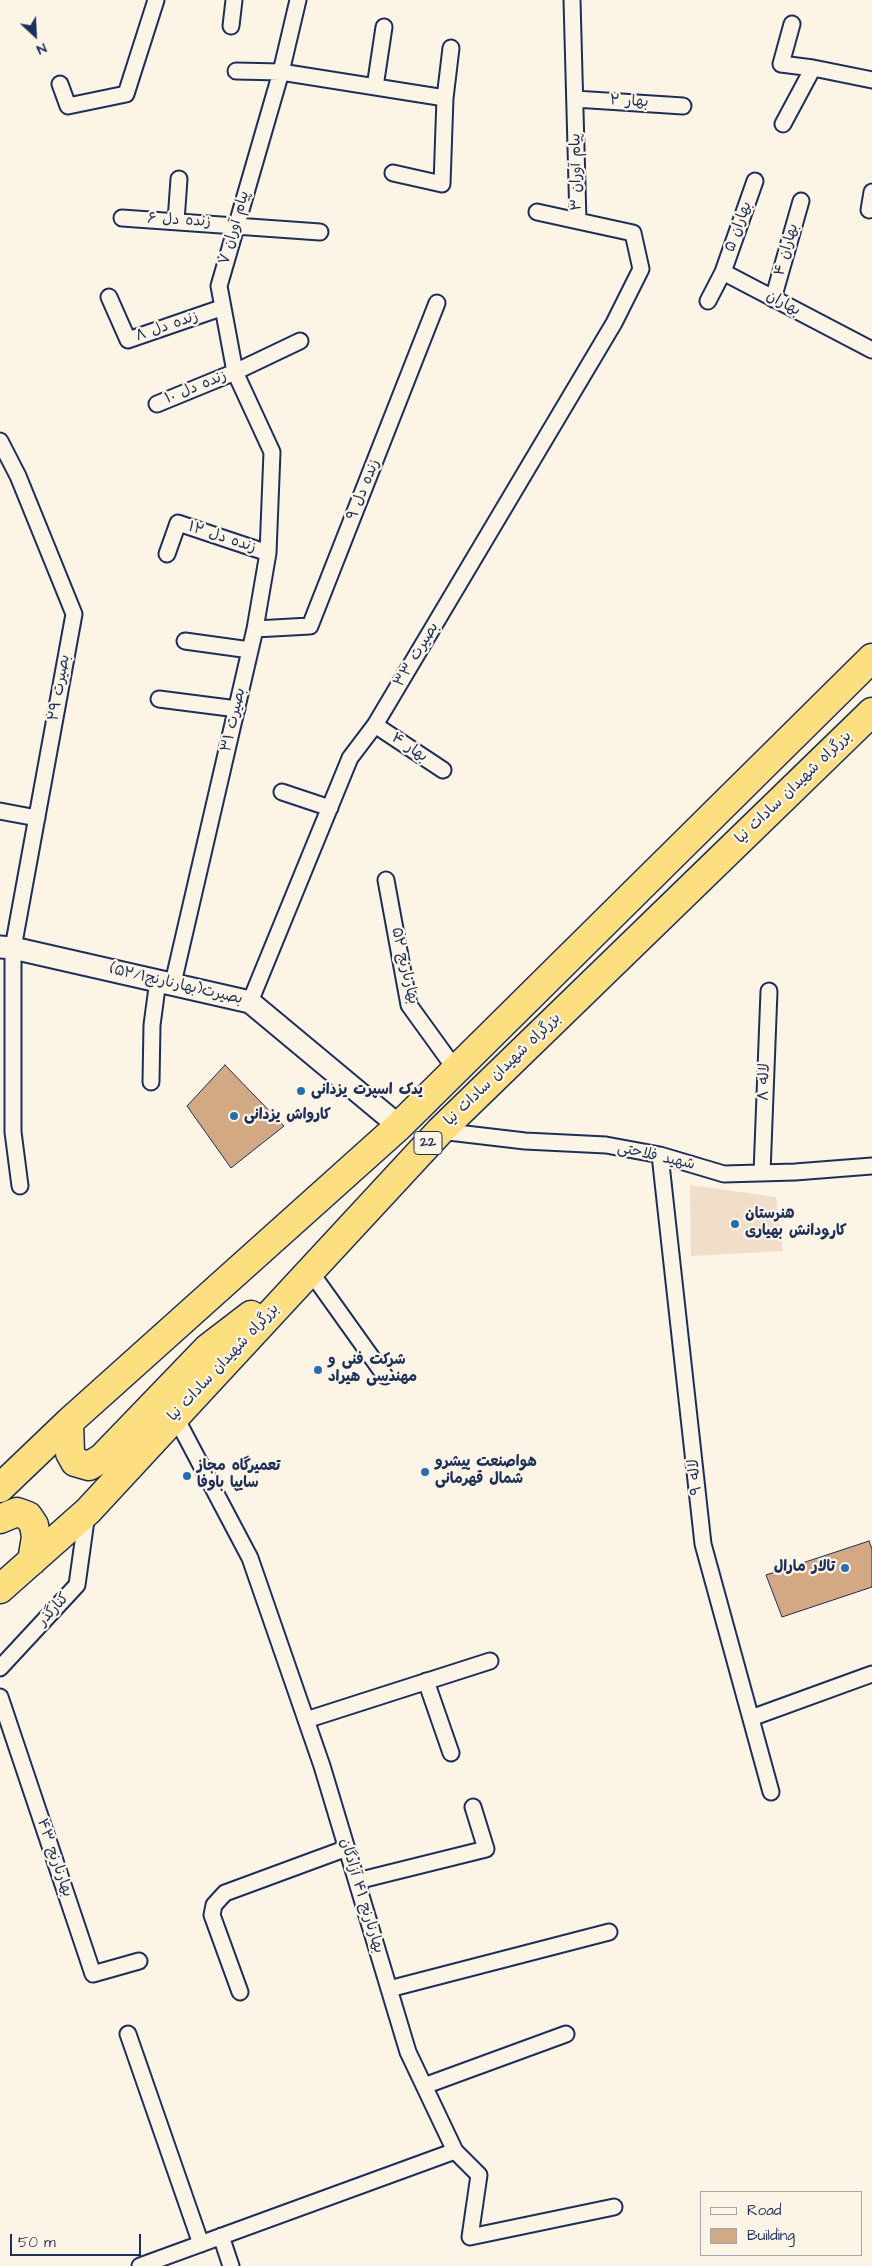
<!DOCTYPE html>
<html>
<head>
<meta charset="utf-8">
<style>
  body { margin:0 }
  #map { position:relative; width:872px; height:2266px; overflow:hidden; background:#fcf5e5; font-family:"Architects Daughter",sans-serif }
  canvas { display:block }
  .legend { position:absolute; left:700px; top:2191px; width:162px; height:65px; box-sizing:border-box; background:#fcf5e5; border:1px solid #a2a6af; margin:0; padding:6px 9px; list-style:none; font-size:15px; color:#1b2f5e }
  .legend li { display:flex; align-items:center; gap:10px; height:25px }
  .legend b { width:25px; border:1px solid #a2a6af }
  .north { position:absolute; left:10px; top:10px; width:50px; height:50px; -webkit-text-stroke:4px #fcf5e5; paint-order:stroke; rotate:155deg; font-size:14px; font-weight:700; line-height:20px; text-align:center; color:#1b2f5e }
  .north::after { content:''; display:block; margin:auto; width:18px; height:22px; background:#1b2f5e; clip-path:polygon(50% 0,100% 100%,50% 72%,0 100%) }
  .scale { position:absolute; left:10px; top:2234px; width:131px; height:22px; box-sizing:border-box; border:2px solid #1b2f5e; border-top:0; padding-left:6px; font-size:15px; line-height:18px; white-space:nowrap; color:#1b2f5e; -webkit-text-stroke:4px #fcf5e5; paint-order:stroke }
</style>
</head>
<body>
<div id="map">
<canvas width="872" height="2266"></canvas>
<ul class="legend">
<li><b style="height:6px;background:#fcf5e5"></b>Road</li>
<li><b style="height:14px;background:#d3a984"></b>Building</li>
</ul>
<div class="north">N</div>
<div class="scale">50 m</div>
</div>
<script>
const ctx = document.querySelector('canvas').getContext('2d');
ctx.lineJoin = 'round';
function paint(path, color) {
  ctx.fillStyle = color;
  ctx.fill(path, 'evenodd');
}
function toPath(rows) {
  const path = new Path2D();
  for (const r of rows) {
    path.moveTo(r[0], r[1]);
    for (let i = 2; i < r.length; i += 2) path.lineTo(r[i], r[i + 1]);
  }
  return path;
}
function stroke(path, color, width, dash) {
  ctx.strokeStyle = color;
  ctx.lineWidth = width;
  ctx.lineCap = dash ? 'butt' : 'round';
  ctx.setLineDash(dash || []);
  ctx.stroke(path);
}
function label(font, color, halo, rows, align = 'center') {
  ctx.font = font + ' "Architects Daughter","Playpen Sans Arabic",sans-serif';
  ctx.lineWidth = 4.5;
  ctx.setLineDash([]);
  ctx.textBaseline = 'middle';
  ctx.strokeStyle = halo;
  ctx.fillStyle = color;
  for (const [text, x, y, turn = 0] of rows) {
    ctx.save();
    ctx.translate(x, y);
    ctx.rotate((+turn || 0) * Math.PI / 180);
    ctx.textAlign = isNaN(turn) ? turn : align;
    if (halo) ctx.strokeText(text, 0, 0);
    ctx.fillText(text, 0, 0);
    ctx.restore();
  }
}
const built = toPath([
  [690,1185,776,1197,783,1251,691,1256]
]);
const building = toPath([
  [225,1065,284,1126,231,1168,187,1106,225,1065],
  [869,1541,872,1549,872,1587,782,1617,766,1575,869,1541]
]);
const street = toPath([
  [792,24,781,64,813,68],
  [231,26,234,0],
  [236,71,281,72,445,98,442,184,393,173],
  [60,84,68,106,126,94,156,0],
  [375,87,384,27],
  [445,98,451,48],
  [575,99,683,106],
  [783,124,813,68,872,80],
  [869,210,872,192],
  [537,212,578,221],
  [122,218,320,232],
  [176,221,179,179],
  [723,272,755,181],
  [109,297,128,340,221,308],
  [773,299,801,201],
  [708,301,723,272,872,350],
  [157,404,235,372,300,341],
  [0,441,18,476,74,614,13,948,13,1132,20,1186],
  [167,554,178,523,268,553],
  [255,629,310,626,437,303],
  [185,641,250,650],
  [159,699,237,709],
  [375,725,443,770],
  [282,792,330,808],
  [0,811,37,818],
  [386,880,409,1005,456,1070],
  [173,983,255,629,268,553,272,452,235,372,219,286,281,72,298,0],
  [250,1002,350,758,375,725,614,323,641,269,633,233,578,221,572,0],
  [151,1082,152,1025,158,980],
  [440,1131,525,1141,606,1145,660,1155,724,1174,795,1172,872,1166],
  [660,1155,703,1544,771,1792],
  [762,1173,769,991],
  [310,1271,385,1376],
  [175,1416,250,1558,322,1766,408,2052,455,2151,479,2175,470,2237,614,2207],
  [0,1668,77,1585,87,1513],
  [426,1681,451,1753],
  [0,1697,93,1974,139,1961],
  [751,1718,872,1674],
  [306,1720,490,1661],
  [357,1881,486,1849,473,1807],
  [389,1989,609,1932],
  [240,1992,212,1915,214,1905,225,1893,347,1848],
  [128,2034,201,2244],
  [424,2086,566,2034],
  [221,2236,231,2266],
  [140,2266,455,2151]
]);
const secondary = toPath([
  [0,947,13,948,250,1002,399,1126]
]);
const highway = toPath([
  [69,1422,70,1453,75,1462,89,1466,102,1458,208,1348,251,1315],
  [0,1488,69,1422,399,1126,872,658],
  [0,1519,17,1512,28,1516,34,1525,36,1537,32,1561],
  [0,1589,88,1511,440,1131,872,712]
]);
const markers = [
  [301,1091,5,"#1f6fb2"],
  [234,1116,5,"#1f6fb2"],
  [735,1224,5,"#1f6fb2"],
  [318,1370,5,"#1f6fb2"],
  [425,1472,5,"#1f6fb2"],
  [187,1476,5,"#1f6fb2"],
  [845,1568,5,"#1f6fb2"]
];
const shields = [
  [428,1143,28]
];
const shieldNames = [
  ["22",428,1143]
];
const streetNames = [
  ["بهار ۲",629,102,3],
  ["پیام آوران ۳",577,172,-91],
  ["زنده دل ۶",179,221,3],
  ["بهاران ۵",739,227,-70],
  ["پیام آوران ۷",235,228,-74],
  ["بهاران ۴",787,250,-74],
  ["بهاران",783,304,28],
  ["زنده دل ۸",167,327,-19],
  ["زنده دل ۱۰",196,388,-22],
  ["زنده دل ۹",364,490,-68],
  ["زنده دل ۱۲",222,538,18],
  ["بصیرت ۳۳",417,655,-59],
  ["بصیرت ۲۹",60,688,-80],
  ["بصیرت ۳۱",234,720,-77],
  ["بهار ۴",409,748,34],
  ["بزرگراه شهیدان سادات نیا",794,788,-44],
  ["بهارنارنج ۵۲",404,966,77],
  ["بصیرت(بهارنارنج۵۲/۱)",176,985,13],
  ["بزرگراه شهیدان سادات نیا",503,1070,-44],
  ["لاله ۸",765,1082,-88],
  ["شهید فلاحتی",656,1157,13],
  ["بزرگراه شهیدان سادات نیا",224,1363,-47],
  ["لاله ۹",696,1477,-96],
  ["کنارگذر",54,1610,-47],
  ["بهارنارنج ۴۳",54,1858,71],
  ["بهارنارنج ۴۱ آزادگان",361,1896,73]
];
const poiNames = [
  ["یدک اسپرت یزدانی",311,1091],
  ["کارواش یزدانی",244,1116],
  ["هنرستان",745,1215],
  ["کارودانش بهیاری",745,1232],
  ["شرکت فنی و",328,1361],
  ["مهندسی هیراد",328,1378],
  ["هواصنعت پیشرو",435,1463],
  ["شمال قهرمانی",435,1480],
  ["تعمیرگاه مجاز",197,1467],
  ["سایپا باوفا",197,1484],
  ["تالار مارال",835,1568,"right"]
];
paint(built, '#f0dec8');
paint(building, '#d3a984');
stroke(building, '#1b2f5e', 1);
stroke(street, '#1b2f5e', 19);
stroke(secondary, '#1b2f5e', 25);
stroke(highway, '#1b2f5e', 31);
stroke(street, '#fcf5e5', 15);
stroke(secondary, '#fcf5e5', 21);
stroke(highway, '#fedf80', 28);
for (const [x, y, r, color] of markers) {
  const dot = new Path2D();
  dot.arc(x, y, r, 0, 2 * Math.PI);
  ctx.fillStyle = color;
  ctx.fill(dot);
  stroke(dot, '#fcf5e5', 2);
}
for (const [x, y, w] of shields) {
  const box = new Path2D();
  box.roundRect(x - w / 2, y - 11.5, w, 23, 4);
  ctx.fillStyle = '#fcf5e5';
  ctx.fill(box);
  stroke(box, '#1b2f5e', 1);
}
label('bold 14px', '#1b2f5e', null, shieldNames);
label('15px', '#1b2f5e', '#fcf5e5', streetNames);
label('bold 15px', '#1b2f5e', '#fcf5e5', poiNames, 'left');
</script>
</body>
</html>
